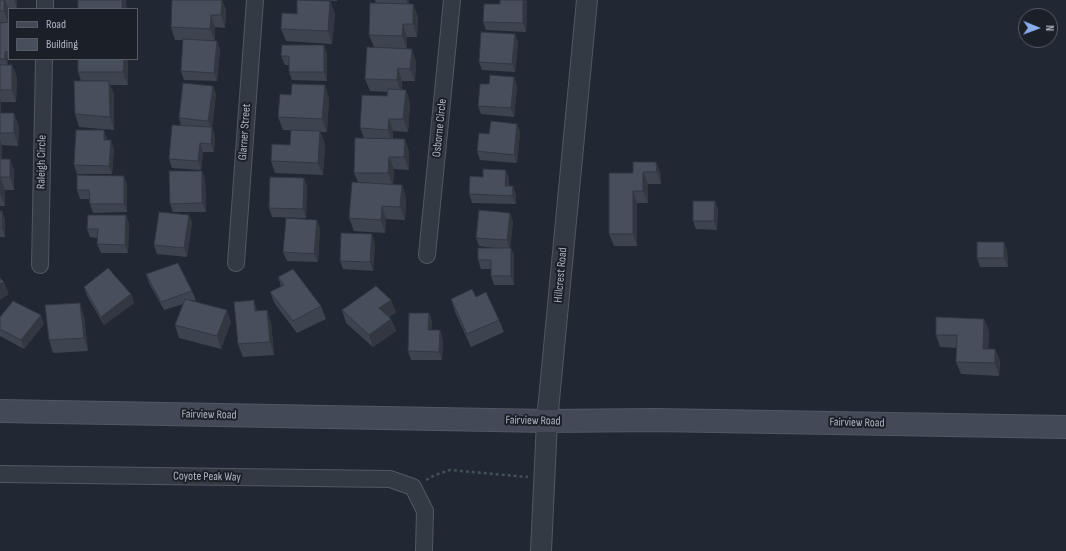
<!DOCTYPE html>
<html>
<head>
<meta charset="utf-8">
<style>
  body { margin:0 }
  #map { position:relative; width:1066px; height:551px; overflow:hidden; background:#212833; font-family:"Sofia Sans Condensed",sans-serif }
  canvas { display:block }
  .legend { position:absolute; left:8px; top:8px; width:130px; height:52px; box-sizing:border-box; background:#1a1f28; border:1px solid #555b65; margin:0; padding:5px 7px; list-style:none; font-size:12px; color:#aeb5c1 }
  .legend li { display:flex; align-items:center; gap:8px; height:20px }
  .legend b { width:20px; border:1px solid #555b65 }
  .north { position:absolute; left:1018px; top:8px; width:40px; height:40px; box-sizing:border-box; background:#1a1f28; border:1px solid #555b65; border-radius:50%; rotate:91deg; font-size:11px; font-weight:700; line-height:16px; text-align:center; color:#aeb5c1 }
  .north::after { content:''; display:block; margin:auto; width:14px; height:18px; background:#89aceb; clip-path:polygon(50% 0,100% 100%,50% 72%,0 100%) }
</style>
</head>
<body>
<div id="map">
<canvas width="1066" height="551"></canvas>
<ul class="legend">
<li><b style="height:5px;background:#434956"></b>Road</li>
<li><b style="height:11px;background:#474f5d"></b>Building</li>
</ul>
<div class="north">N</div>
</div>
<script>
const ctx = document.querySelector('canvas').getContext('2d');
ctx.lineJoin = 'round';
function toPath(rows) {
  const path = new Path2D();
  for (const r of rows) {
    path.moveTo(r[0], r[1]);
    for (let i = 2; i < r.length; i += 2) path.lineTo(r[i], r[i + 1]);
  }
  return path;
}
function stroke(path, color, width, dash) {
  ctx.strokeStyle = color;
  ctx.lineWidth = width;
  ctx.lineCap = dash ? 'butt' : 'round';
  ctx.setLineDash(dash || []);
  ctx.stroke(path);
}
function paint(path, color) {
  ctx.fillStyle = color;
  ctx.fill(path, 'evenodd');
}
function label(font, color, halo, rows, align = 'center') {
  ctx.font = font + ' "Sofia Sans Condensed",sans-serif';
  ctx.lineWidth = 4;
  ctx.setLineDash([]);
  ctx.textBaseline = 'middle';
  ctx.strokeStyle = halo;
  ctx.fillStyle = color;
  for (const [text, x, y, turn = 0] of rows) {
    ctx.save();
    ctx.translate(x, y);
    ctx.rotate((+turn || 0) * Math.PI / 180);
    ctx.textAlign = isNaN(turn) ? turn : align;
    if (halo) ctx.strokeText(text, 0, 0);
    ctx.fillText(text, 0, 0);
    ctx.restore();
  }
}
const path = toPath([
  [426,480,435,475,450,470,505,475,528,477]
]);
const minor = toPath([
  [45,9,45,0],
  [427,255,452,0],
  [236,263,255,0],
  [40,265,44,59],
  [0,474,390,479,413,487,425,511,424,551]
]);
const tertiary = toPath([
  [541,551,547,421,587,0]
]);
const secondary = toPath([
  [0,411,547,421,656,420,1066,427]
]);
const wall = toPath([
  [0,0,17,0,17,9,9,9,9,59,17,59,17,60,8,60,8,65,12,65,17,77,16,102,1,102,1,113,19,126,18,146,2,145,2,159,10,159,14,171,14,190,5,190,5,206,0,206],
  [172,0,222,0,226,10,225,28,215,27,215,41,217,41,220,50,217,81,184,80,181,71,183,40,175,40,171,27],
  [317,0,337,0,337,1],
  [375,0,409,0,409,4,413,4,418,17,417,37,407,37,407,49,416,61,415,81,402,81,402,90,406,90,410,103,408,132,393,131,393,139,405,139,409,152,409,170,394,169,393,185,402,185,406,198,405,220,386,219,385,233,354,231,349,218,358,182,354,173,364,138,360,128,387,96,388,92,370,91,365,79,374,47,369,35,376,3],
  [500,0,526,0,527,2,526,32,486,30,483,22,500,4],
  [330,1,335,14,332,44,286,41,281,29,297,14],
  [515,34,518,43,515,72,482,70,479,62],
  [324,45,327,54,327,81,292,80,289,72,289,65,285,65,281,56],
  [128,59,128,85,110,85,114,94,114,130,79,127,75,114,81,81,78,72],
  [514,77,517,86,514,117,481,114,478,106,489,84],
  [213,86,216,95,212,127,215,136,214,152,203,152,201,170,172,168,169,159,181,126,179,118],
  [329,98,327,132,320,132,325,144,323,175,275,173,271,161,290,145,294,130,283,130,278,117],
  [517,124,520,132,517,163,480,160,477,151,489,134],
  [107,138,107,140,114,149,112,174,77,174,74,165],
  [656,162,661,175,661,184,648,184,648,203,637,203,637,246,614,246,609,234,633,173],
  [202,171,205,179,206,212,173,212,170,204],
  [304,178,307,187,306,218,272,217,269,208],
  [509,178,509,186,513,186,516,195,516,204,472,203,469,194],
  [127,184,127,212,93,213,90,204,89,199,80,199,77,190],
  [715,201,718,210,717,230,696,229,693,221],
  [0,211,5,219,5,237,0,237],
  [126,215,129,224,128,253,101,253,97,244,97,238,90,237,87,229],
  [189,215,192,223,187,257,157,254,154,245],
  [317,220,320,229,318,262,287,261,283,252],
  [513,221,510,248,511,248,514,256,514,285,494,285,491,276,491,269,481,269,478,260,495,248,479,246,476,238],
  [375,243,373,271,343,269,340,261],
  [1007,250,1008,267,980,267,977,258],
  [146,274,192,291,196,300,192,301,231,322,221,349,179,338,175,325,183,304,164,310,149,283],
  [278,277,321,306,326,319,297,333,275,304,270,292,281,286],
  [84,287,131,294,134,303,104,325,87,296],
  [476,297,499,320,504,332,471,347,455,312,451,299],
  [391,300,396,312,389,317,391,319,396,331,373,347,346,323,342,310],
  [257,311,271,323,274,355,243,357,238,344],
  [429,313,432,322,431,330,443,339,442,360,411,360,408,351],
  [84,316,88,351,53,353,49,340],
  [0,317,44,324,24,349,0,336],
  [984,319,989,331,988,349,995,349,1000,361,999,376,961,374,956,362,957,348,940,347,936,335]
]);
const shadedWall = toPath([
  [4,0,5,0,9,10,9,24,4,11],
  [14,0,17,0,17,9],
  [122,0,126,0,127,9,122,9],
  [222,0,226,10,225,28,221,15],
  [406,0,409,0,409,7],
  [523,0,526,0,527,2,526,32,523,23],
  [330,1,335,14,332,44,328,31],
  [413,4,418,17,417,37,413,24],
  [211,15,215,27,215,41,210,29],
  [403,24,407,37,407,49,402,36],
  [515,34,518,43,515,72,512,64],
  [217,41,220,50,217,81,214,73],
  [324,45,327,54,327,81,324,72],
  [412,49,416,61,415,81,410,69],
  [5,52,8,60,8,68,5,59],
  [124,59,128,59,128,85,123,72],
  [12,65,17,77,16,102,12,90],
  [398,68,402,81,401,93,397,80],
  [514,77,517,86,514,117,511,108],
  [109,81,114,94,114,130,110,117],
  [325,85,329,98,327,132,322,119],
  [213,86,216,95,211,129,208,121],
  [406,90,410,103,408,132,403,119],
  [0,98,1,102,1,115,0,112],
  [14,113,19,126,18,146,14,133],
  [389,119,393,131,392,142,388,130],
  [517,124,520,132,517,163,514,155],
  [212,127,215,136,214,152,211,144],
  [104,130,107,138,107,149,104,140],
  [320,131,325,144,323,175,318,163],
  [405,139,409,152,409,170,404,157],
  [0,140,2,145,2,161,0,156],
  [111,140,114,149,112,174,109,166],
  [200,143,203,152,201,170,198,161],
  [389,157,394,169,393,186,388,173],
  [10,159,14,171,14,190,10,177],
  [656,162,661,175,661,184,657,172],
  [506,170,509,178,508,194,505,186],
  [202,171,205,179,206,212,202,203],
  [643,172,648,184,648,203,643,191],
  [124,176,127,184,127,212,124,204],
  [0,177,5,190,5,206,0,194],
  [304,178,307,187,306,218,303,209],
  [402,185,406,198,405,220,400,207],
  [513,186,516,195,516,204,512,196],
  [633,191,637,203,637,246,633,234],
  [715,201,718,210,717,230,714,221],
  [382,206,386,219,385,233,381,220],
  [2,211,5,219,5,237,2,228],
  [510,213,513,221,510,249,507,240],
  [126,215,129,224,128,253,125,245],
  [189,215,192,223,187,257,184,248],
  [317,220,320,229,318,262,314,254],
  [372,234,375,243,373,271,370,262],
  [1004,242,1007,250,1008,267,1004,258],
  [511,248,514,256,514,285,511,276],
  [4,282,9,294,0,300,0,284],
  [131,294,134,303,104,325,101,317],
  [254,300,258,313,255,311],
  [391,300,396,312,384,321,379,308],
  [80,303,84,316,88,351,84,338],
  [227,310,231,322,221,349,217,336],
  [267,310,271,323,274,355,270,342],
  [429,313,432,322,431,338,428,330],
  [41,315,44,324,24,349,21,340],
  [391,319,396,331,373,347,369,335],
  [984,319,989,331,988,361,983,349],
  [440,330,443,339,442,360,439,352],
  [995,349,1000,361,999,376,995,363]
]);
const building = toPath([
  [0,0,4,0,4,11,0,11,0,0],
  [78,0,122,0,122,9,78,9,78,0],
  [172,0,222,0,221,15,211,15,210,29,171,27,172,0],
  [297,0,330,1,328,31,281,29,282,13,297,14,297,0],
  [500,0,523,0,523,23,483,22,484,4,500,4,500,0],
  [370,3,413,4,413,24,403,24,402,36,369,35,370,3],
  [9,22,9,52,5,52,5,59,0,59,0,23,9,22],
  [481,32,515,34,512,64,479,62,481,32],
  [183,39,217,41,214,73,181,71,183,39],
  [282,45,324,45,324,72,289,72,289,56,281,56,282,45],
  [367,47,412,49,410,69,398,68,397,80,365,79,367,47],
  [78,59,124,59,123,72,78,72,78,59],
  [0,65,12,65,12,90,0,90,0,65],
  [490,75,514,77,511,108,478,106,480,84,489,84,490,75],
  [74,81,109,81,110,117,75,114,74,81],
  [183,83,213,86,208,121,179,118,183,83],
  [292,84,325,85,322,119,278,117,280,94,291,95,292,84],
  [388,89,406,90,403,119,389,119,388,130,360,128,362,95,387,96,388,89],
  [0,113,14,113,14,133,0,133,0,113],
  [491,121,517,124,514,155,477,151,479,133,489,134,491,121],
  [172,125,212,127,211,144,200,143,198,161,169,159,172,125],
  [76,130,104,130,104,140,111,140,109,166,74,165,76,130],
  [291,130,320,131,318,163,271,161,272,144,290,145,291,130],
  [355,138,405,139,404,157,389,157,388,173,354,173,355,138],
  [0,159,10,159,10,177,0,177,0,194,0,159],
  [633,162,656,162,657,172,643,172,643,191,633,191,633,234,609,234,609,173,633,173,633,162],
  [483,169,506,170,505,186,513,186,512,196,469,194,470,176,483,177,483,169],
  [169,171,202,171,202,203,170,204,169,171],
  [77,175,124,176,124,204,90,204,89,190,77,190,77,175],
  [270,177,304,178,303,209,269,208,270,177],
  [352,182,402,185,400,207,382,206,381,220,349,218,352,182],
  [693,201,715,201,714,221,693,221,693,201],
  [479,210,510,213,507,240,476,238,479,210],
  [0,211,2,211,2,228,0,228,0,211],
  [159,212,189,215,184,248,154,245,159,212],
  [88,215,126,215,125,245,97,244,98,229,87,229,88,215],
  [286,218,317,220,314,254,283,252,286,218],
  [341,233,372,234,370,262,340,261,341,233],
  [977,242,1004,242,1004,258,977,258,977,242],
  [478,248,511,248,511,276,491,276,491,260,478,260,478,248],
  [178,263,192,291,161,302,146,274,178,263],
  [108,268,131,294,101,317,84,287,108,268],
  [293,269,321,306,293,321,270,292,284,285,278,277,293,269],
  [0,278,4,282,0,284,0,278],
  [376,286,391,300,379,308,391,319,369,335,342,310,376,286],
  [472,289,476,297,486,292,499,320,467,334,451,299,472,289],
  [185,299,227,310,217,336,175,325,185,299],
  [254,300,255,311,267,310,270,342,238,344,234,302,254,300],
  [13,301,41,315,21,340,0,329,0,317,13,301],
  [80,303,84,338,49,340,45,305,80,303],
  [409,313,429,313,428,330,440,330,439,352,408,351,409,313],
  [936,317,984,319,983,349,995,349,995,363,956,362,957,335,936,335,936,317]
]);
const streetNames = [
  ["Osborne Circle",440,128,-84],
  ["Glarner Street",245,132,-86],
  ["Raleigh Circle",42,162,-89],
  ["Hillcrest Road",561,275,-85],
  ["Fairview Road",209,415,1],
  ["Fairview Road",533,421,1],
  ["Fairview Road",857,423,1],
  ["Coyote Peak Way",207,477,1]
];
stroke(minor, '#525862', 18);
stroke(tertiary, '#525862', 22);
stroke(secondary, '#525862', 24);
stroke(path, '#425154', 2.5, [3, 3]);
stroke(minor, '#343a44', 16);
stroke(tertiary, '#343a44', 20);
stroke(secondary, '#434956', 22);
paint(wall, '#3d4450');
paint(shadedWall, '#323741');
paint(building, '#474f5d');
stroke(building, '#323741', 1);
label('12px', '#aeb5c1', '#1a1f28', streetNames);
</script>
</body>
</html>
